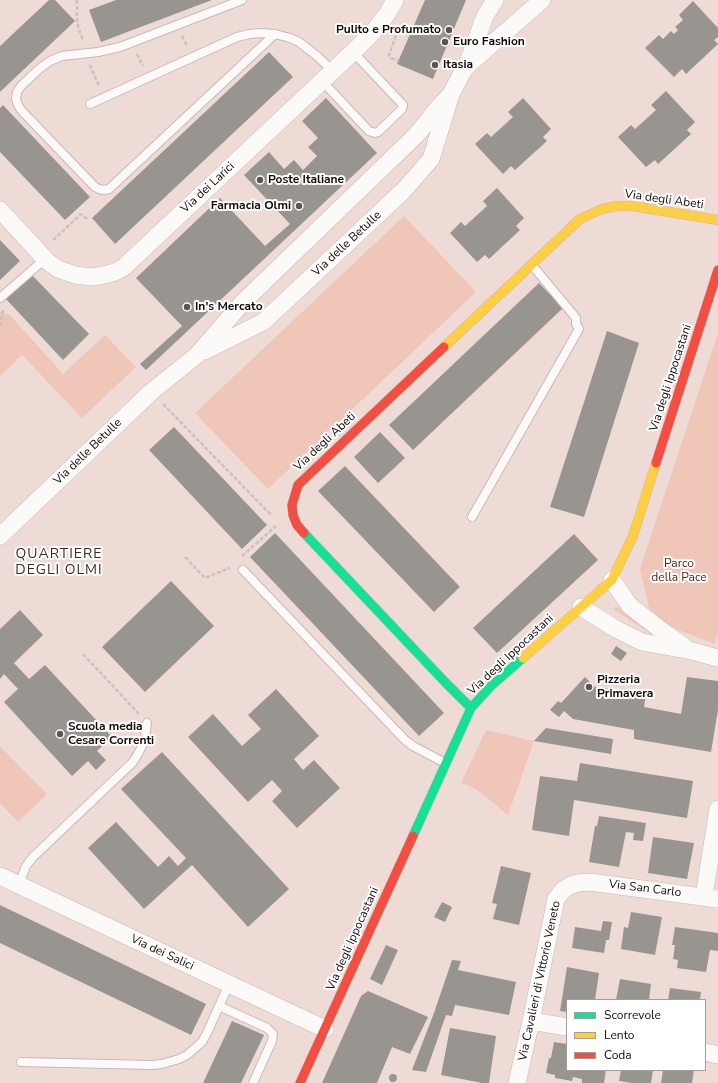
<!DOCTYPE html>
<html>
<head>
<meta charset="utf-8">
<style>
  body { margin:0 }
  #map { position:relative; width:718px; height:1083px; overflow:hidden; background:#eedbd6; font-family:"Nunito Sans",sans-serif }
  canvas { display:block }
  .legend { position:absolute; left:566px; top:999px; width:140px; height:72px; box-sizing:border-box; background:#fff; border:1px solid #a19d9b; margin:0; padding:5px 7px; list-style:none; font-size:12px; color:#140906 }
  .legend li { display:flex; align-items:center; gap:8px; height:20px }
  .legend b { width:20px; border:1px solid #a19d9b }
</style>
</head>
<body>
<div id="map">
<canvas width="718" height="1083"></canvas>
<ul class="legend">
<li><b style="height:5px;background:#16e098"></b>Scorrevole</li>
<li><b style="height:5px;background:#ffcf43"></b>Lento</li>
<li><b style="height:5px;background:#f24e42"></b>Coda</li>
</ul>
</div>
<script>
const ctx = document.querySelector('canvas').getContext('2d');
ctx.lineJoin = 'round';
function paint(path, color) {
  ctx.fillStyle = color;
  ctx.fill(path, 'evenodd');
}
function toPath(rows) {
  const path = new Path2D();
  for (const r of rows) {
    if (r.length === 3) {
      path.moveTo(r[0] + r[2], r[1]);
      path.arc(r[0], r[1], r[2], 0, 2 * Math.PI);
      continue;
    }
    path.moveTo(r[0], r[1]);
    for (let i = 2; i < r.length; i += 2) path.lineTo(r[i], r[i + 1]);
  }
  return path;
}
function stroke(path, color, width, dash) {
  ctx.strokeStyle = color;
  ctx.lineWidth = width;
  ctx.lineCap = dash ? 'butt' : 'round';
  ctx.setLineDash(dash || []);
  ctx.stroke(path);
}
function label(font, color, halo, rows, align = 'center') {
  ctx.font = font + ' "Nunito Sans",sans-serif';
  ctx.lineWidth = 4;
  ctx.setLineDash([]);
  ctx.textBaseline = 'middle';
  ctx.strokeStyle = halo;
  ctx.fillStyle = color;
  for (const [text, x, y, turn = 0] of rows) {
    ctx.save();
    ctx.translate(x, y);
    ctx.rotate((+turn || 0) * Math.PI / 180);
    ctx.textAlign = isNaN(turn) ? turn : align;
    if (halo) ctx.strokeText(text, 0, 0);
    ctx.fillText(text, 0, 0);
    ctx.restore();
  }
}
const green = toPath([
  [404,216,476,292,268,489,195,413],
  [0,312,10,315,63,374,105,335,136,367,82,418,22,355,0,376],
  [718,333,718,631,715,644,668,626,649,608,640,569],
  [617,607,656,633,654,636,614,610,614,608],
  [486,730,534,741,508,815,476,789,461,783],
  [0,746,47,794,18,822,0,803]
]);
const building = toPath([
  [49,0,55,0,75,21,0,92,0,46],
  [116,0,212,0,101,42,89,10],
  [425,0,466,0,433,79,397,64],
  [693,1,718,28,718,37,714,40,718,44,686,74,682,69,674,77,645,48,659,35,663,39,671,31,674,34,678,30,675,27,683,20,679,15],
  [269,52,293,77,115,244,92,218],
  [666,91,695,122,687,130,691,134,658,164,655,160,646,167,618,137,631,125,635,129,656,110,651,105],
  [326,98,377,153,146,370,140,364,182,326,136,278,220,198,265,246,290,224,244,175,269,152,284,169,294,160,303,170,317,156,308,147,318,138,302,121],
  [523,98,551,129,543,137,547,141,515,170,511,166,503,174,475,144,487,133,491,137,513,117,508,112],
  [3,105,90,197,65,220,0,152,0,108],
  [497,188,524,218,516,226,520,230,489,259,485,255,477,262,450,233,461,222,465,226,487,206,483,201],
  [0,240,20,261,0,280],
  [31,274,89,334,63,360,6,299],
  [539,283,563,308,413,450,389,425],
  [607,331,639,343,584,517,550,507],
  [174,427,267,525,242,549,149,450],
  [380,432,405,458,378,483,354,457],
  [345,466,460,587,434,612,318,491],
  [275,533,444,713,419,736,250,557],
  [574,534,598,560,497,653,473,628],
  [171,581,214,626,145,692,102,647],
  [20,610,43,635,14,663,29,679,45,665,112,737,97,751,106,760,96,770,88,761,72,776,4,702,18,689,4,674,0,679,0,629],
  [616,646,627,653,621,661,611,654],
  [585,677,595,687,646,694,644,707,681,714,687,677,718,681,718,710,711,752,634,739,634,730,573,719,564,711,559,717,550,710,558,701,561,703],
  [276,689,319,736,294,759,303,770,314,760,340,788,297,828,272,801,282,791,272,780,248,802,188,737,213,714,242,746,261,729,248,715],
  [546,728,613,739,611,754,534,741],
  [162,752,289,889,248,927,192,865,144,909,88,848,116,822,158,867,169,856,178,866,186,858,121,789],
  [580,763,693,781,687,818,574,800,569,836,532,830,540,776,577,781],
  [599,816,646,823,643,841,633,840,634,833,626,832,619,867,589,862,595,826,597,826],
  [653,837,694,843,687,879,648,873],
  [501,866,531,873,519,925,493,919,497,904,492,903],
  [442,902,452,907,445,922,434,917],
  [0,905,206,1004,191,1035,0,943],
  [631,912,662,917,655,955,621,949,624,927,628,928],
  [603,921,612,922,609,940,606,940,604,953,572,948,575,927,601,931],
  [675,927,718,933,718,951,710,950,706,972,677,968,678,960,673,959,675,945,672,945],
  [386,945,398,950,382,985,370,979],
  [452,960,461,961,458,970,516,982,509,1015,455,1005,452,1016,446,1015,426,1072,412,1070,434,1013],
  [567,967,599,973,595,1000,567,1000,567,1012,560,1011],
  [620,979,651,984,649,1000,616,1000],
  [670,988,701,992,700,1000,668,1000],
  [368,991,428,1017,410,1054,392,1047,377,1083,322,1083,361,996],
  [232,1021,264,1035,241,1083,203,1083],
  [450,1028,496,1036,489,1083,482,1083,441,1075],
  [554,1042,567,1044,567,1070,606,1070,604,1083,582,1083,582,1079,573,1077,572,1081,555,1078,555,1075,546,1073,549,1058,551,1058],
  [621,1070,653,1070,651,1083,632,1083,619,1081],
  [663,1070,694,1070,692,1083,661,1083],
  [393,1078,4]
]);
const path = toPath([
  [77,0,77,23,83,41],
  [398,30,389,55,391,58,399,61],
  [182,36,187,46],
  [137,54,143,66],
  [90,65,99,86],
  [53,240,81,214,87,219],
  [0,326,3,309],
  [163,404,272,516],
  [242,556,276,526],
  [185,557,205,578,230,568],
  [83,654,139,714]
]);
const lane = toPath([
  [242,0,120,47,98,52,62,56,50,61,39,69,21,86,17,92,16,99,18,105,21,110,95,187,99,189,104,190,109,189,275,34],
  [322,81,369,131,375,133,378,132,402,109,403,105,353,52],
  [90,104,237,37,249,34,260,33,275,34,290,38,299,42,317,56,333,71],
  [0,298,45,259],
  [472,517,579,329,576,324,576,318,532,265],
  [243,570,405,740,413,746,445,763],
  [19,884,26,866,33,857,133,762,138,754,142,746,145,738,147,723],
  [219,1006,267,1028,273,1034,272,1041,253,1083],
  [21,1062,152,1065,162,1064,179,1059,187,1055,202,1042,207,1033,229,984]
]);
const street = toPath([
  [468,62,485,16,495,0],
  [0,210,47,261,58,269,75,275,92,277,104,275,115,272,121,269,125,266,353,52,374,31,387,14,395,0],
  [205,351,263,322,403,191,431,159,451,94,463,71,468,65,542,0],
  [0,536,151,392,197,355,243,302,382,168,409,142,419,132,437,109,451,94],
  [612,580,630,606,665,633,685,647],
  [581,607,616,629,642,642,692,651,718,658],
  [0,876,229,984,325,1029],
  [704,896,718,809],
  [531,1021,567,1027],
  [705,1052,718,1055],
  [517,1083,531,1021,556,899,563,890,571,885,578,883,590,882,718,899]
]);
const fast = toPath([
  [304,533,445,682,471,708],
  [413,836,471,708,492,685,523,658]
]);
const slow = toPath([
  [444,347,580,219,602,209,617,206,632,206,718,220],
  [523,658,612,580,633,536,656,463]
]);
const jam = toPath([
  [656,463,718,270],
  [304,533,297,525,293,515,292,505,298,485,444,347],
  [300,1083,413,836]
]);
const markers = [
  [449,30,4,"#60524f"],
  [445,42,4,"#60524f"],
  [435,65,4,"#60524f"],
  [260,180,4,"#60524f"],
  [299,206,4,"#60524f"],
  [187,307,4,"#60524f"],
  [589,687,4,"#60524f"],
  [60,734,4,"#60524f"]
];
const poiNames = [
  ["Pulito e Profumato",441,30,"right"],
  ["Euro Fashion",453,42],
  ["Itasia",443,65],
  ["Poste Italiane",268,180],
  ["Farmacia Olmi",291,206,"right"],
  ["In's Mercato",195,307],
  ["Pizzeria",597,680],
  ["Primavera",597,694],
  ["Scuola media",68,727],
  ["Cesare Correnti",68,741]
];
const streetNames = [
  ["Via dei Larici",208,188,-43],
  ["Via degli Abeti",664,200,8],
  ["Via delle Betulle",347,244,-43],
  ["Via degli Ippocastani",671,378,-72],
  ["Via degli Abeti",325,442,-43],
  ["Via delle Betulle",88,452,-44],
  ["Via degli Ippocastani",511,655,-43],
  ["Via San Carlo",645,889,7],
  ["Via degli Ippocastani",353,939,-66],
  ["Via dei Salici",162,953,25],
  ["Via Cavalieri di Vittorio Veneto",540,981,-78]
];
const parkNames = [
  ["Parco",679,564],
  ["della Pace",679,578]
];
const quarterNames = [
  ["QUARTIERE",59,555],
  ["DEGLI OLMI",59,571]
];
paint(green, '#efc6b8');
paint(building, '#989590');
stroke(lane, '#c8b9b6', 10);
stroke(street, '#c8b9b6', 18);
stroke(fast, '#c8b9b6', 10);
stroke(slow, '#c8b9b6', 10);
stroke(jam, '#c8b9b6', 10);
stroke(path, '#c8c2c0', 2.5, [4, 2]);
stroke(lane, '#fcfaf9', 8);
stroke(street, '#fcfaf9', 17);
stroke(fast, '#16e098', 9);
stroke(slow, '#ffcf43', 9);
stroke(jam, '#f24e42', 9);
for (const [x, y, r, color] of markers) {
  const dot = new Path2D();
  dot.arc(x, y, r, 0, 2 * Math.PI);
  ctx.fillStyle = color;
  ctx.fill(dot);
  stroke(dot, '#fff', 1.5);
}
label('bold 12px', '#140906', '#fff', poiNames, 'left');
label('12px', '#140906', '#fff', streetNames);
label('12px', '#531e0b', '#fff', parkNames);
ctx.letterSpacing = '1px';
label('14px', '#40271f', '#fff', quarterNames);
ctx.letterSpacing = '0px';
</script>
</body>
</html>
